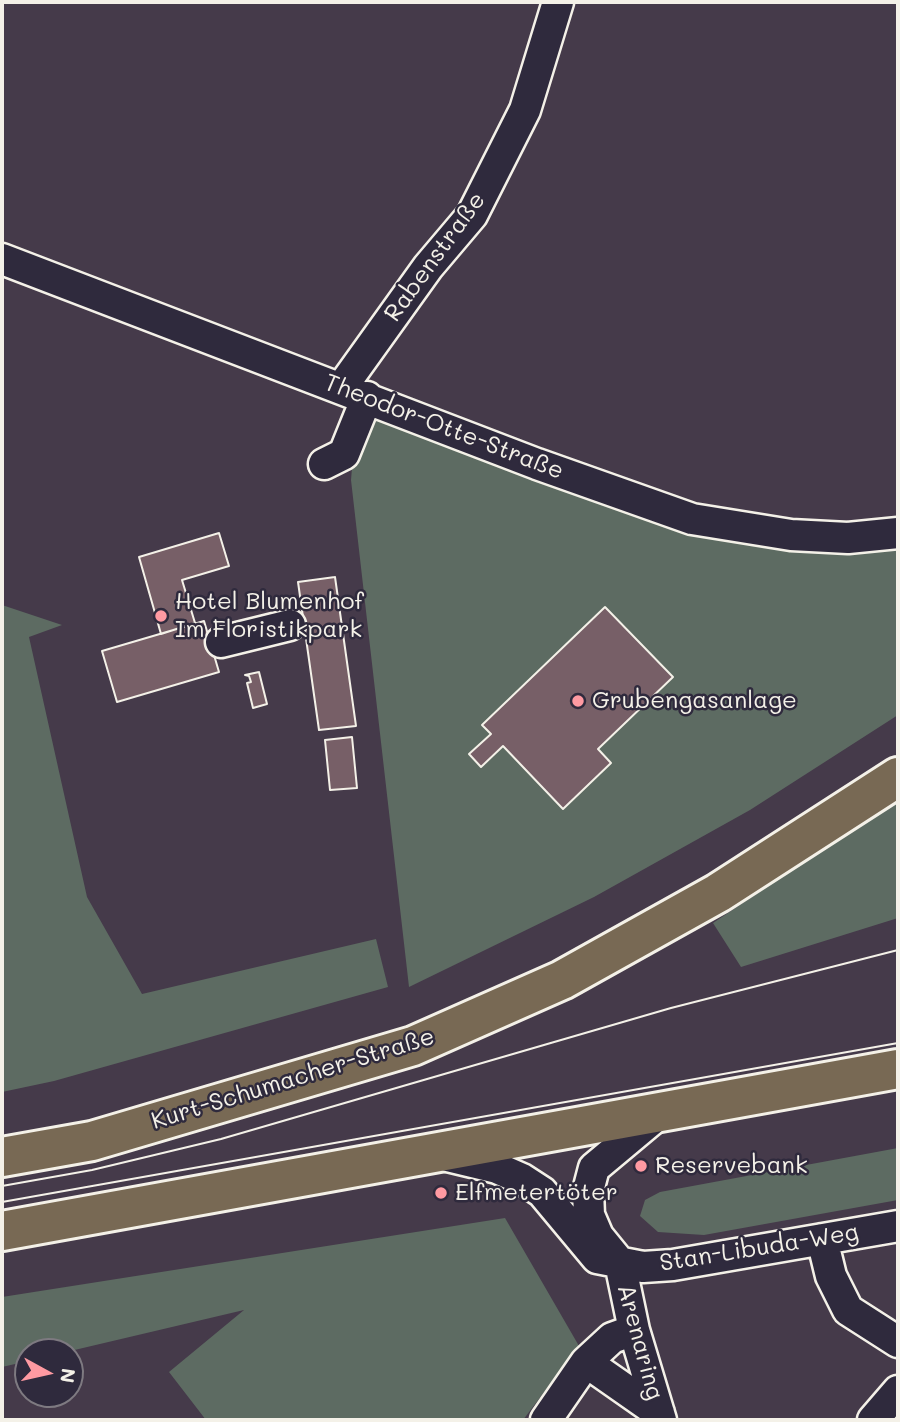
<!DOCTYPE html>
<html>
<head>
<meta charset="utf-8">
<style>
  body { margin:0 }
  #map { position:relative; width:900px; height:1422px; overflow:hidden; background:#453a4a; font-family:Mali,sans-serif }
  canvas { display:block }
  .frame { position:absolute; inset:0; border:4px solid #f4f1e8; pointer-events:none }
  .north { position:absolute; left:14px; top:1338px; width:70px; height:70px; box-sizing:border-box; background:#2f2a3d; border:2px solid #7e7a81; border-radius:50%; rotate:98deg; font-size:19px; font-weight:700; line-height:28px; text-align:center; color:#f4f1e8 }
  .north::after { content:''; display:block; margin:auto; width:24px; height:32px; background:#ff9aa2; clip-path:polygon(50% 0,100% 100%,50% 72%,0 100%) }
</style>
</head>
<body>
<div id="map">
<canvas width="900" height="1422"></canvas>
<div class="frame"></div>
<div class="north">N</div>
</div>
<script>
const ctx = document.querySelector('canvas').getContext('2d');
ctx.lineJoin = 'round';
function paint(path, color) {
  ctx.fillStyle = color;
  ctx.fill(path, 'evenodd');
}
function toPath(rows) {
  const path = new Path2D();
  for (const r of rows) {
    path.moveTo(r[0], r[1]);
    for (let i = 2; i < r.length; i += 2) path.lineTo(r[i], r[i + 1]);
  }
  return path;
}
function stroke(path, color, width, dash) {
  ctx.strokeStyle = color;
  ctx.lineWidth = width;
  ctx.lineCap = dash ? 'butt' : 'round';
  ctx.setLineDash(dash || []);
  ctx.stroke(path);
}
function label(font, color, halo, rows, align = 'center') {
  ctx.font = font + ' Mali,sans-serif';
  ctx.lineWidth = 5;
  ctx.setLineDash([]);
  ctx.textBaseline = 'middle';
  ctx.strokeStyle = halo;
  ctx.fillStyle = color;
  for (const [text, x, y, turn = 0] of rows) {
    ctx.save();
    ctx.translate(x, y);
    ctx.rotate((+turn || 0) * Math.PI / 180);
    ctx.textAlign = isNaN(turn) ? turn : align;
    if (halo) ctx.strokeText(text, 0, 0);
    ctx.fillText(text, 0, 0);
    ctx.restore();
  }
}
const green = toPath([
  [389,418,629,507,898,540,898,715,750,810,594,897,409,987,351,480,354,444,368,423],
  [2,605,62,625,29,637,87,897,142,994,376,939,388,987,54,1081,2,1092],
  [898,799,898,918,741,967,713,923],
  [898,1148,898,1200,704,1235,658,1232,640,1216,645,1200,660,1192],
  [505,1218,579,1346,523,1420,206,1420,169,1372,244,1310,66,1352,28,1352,28,1361,2,1367,2,1297]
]);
const building = toPath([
  [219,533,229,566,182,580,195,623,161,634,139,557,219,533],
  [335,577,356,726,319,730,298,582,335,577],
  [605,607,673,677,598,749,611,763,563,809,503,746,481,767,469,754,491,734,482,725,605,607],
  [204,621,219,672,117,702,102,651,204,621],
  [259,672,267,704,253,708,247,683,251,682,249,676,245,675,259,672],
  [352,737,357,788,330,790,325,740,352,737]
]);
const minor = toPath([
  [2,259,537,464,692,519,791,535,848,538,898,533],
  [342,387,428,267,472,215,525,110,558,2],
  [324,464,344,454,367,397],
  [221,642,290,625],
  [443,1155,497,1168,522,1179,542,1192,597,1258,643,1267,673,1265,898,1226],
  [822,1239,831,1276,848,1310,898,1342],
  [586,1362,659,1413],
  [546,1420,586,1362,612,1338,634,1330],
  [661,1420,634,1330,620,1263,598,1236,589,1215,588,1191,594,1168,661,1112],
  [873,1420,898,1391]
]);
const major = toPath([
  [2,1157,92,1141,413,1046,562,980,718,893,898,777],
  [2,1231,898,1069]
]);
const tram = toPath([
  [2,1186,92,1170,221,1139,671,1008,898,950],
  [2,1202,898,1043]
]);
const markers = [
  [161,616,7,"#ff9aa2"],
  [578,701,7,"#ff9aa2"],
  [641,1166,7,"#ff9aa2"],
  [441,1193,7,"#ff9aa2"]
];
const streetNames = [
  ["Rabenstraße",435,257,-54],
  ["Theodor-Otte-Straße",444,427,21],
  ["Kurt-Schumacher-Straße",293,1079,-17],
  ["Stan-Libuda-Weg",759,1248,-9],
  ["Arenaring",640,1342,75]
];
const poiNames = [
  ["Hotel Blumenhof",175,602],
  ["Im Floristikpark",175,630],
  ["Grubengasanlage",592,701],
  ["Reservebank",655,1166],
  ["Elfmetertöter",455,1193]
];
paint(green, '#5d6b62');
paint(building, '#775f67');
stroke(building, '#f4f1e8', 2);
stroke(minor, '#f4f1e8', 35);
stroke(major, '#f4f1e8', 44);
stroke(minor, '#2f2a3d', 30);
stroke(major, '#786954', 38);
stroke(tram, '#f4f1e8', 2);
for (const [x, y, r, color] of markers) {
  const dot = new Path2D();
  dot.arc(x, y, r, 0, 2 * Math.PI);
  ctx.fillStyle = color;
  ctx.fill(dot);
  stroke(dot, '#2f2a3d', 2.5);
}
label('24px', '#f4f1e8', '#2f2a3d', streetNames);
label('24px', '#f4f1e8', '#2f2a3d', poiNames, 'left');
</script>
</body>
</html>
